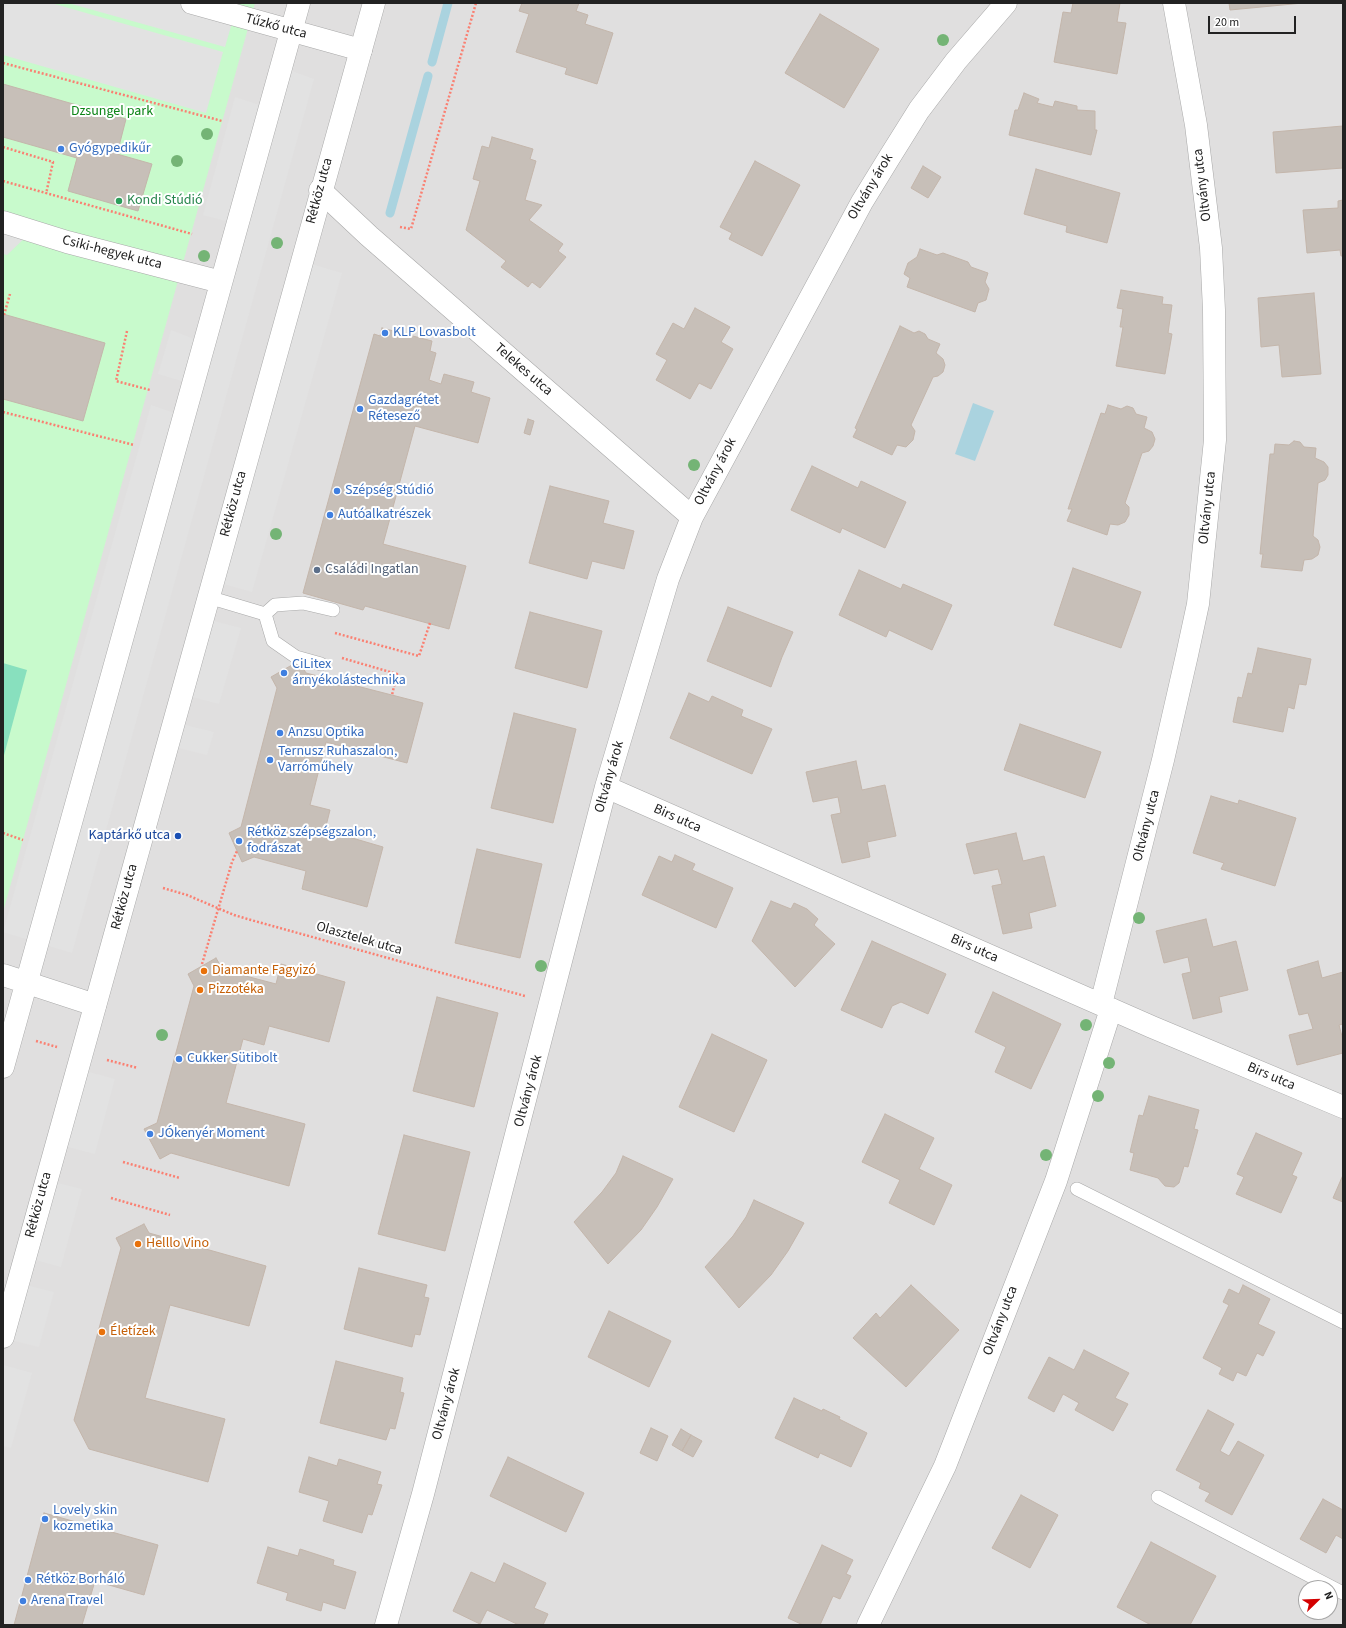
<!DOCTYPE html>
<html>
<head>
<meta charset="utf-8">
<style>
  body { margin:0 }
  #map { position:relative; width:1346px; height:1628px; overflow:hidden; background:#f2efe9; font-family:"Source Sans 3",sans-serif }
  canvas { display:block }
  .frame { position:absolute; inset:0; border:4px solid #222; pointer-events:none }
  .north { position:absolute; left:1298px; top:1580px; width:40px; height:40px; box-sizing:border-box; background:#fff; border:1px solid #a7a7a7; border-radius:50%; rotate:67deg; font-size:11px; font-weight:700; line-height:16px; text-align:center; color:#222 }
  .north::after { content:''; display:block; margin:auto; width:14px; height:18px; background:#d40000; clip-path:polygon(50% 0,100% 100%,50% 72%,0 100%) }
  .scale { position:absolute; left:1208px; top:16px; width:88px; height:18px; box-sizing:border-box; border:2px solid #222; border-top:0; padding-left:5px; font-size:12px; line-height:14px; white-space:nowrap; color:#222; -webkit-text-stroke:3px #fff; paint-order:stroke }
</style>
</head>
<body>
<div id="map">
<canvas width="1346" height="1628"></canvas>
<div class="frame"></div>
<div class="north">N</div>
<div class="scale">20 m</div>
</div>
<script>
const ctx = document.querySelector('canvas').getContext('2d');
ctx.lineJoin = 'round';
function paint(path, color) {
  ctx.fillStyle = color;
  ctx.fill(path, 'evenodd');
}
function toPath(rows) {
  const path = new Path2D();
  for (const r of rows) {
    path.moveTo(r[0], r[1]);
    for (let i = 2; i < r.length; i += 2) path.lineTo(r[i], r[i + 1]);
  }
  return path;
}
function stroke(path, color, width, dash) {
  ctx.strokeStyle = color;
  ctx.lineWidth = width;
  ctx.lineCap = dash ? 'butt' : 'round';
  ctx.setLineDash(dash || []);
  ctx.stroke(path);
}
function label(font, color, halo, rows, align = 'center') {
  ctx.font = font + ' "Source Sans 3",sans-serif';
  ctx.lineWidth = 4;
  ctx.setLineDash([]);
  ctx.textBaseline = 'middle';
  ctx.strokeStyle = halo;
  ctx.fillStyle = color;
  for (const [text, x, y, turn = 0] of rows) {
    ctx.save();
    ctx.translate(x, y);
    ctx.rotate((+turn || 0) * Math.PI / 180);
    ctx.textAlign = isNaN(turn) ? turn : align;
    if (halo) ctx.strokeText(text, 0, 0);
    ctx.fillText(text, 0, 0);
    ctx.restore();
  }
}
const residential = toPath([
  [3,3,1343,3,1343,1625,3,1625],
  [1306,1588,1330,1588,1330,1612,1306,1612]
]);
const park = toPath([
  [3,3,255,3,3,912]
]);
const pitch = toPath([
  [3,663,27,670,3,759]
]);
const parking = toPath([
  [4,3,51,3,223,52,206,113,3,55],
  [68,3,190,3,234,16,225,47],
  [281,67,314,79,72,953,3,932,151,405,183,416,192,384,158,374,171,330,204,343,237,224,203,215,235,97,269,108],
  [3,222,32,231,7,255,3,254],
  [301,261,342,273,252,592,213,581],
  [202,618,241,628,219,704,181,694],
  [173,722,214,732,207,755,167,745],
  [78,1069,115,1079,95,1154,56,1144],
  [46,1180,82,1189,61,1267,25,1257],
  [18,1283,54,1292,39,1347,3,1338],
  [3,1365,32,1373,11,1448,3,1446]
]);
const water = toPath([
  [973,403,994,411,975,461,955,454]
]);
const stream = toPath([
  [432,62,448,3],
  [390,213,428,76]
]);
const building = toPath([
  [522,3,579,3,576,11,588,15,585,24,613,33,597,84,565,74,567,68,516,52,529,14,519,11,522,3],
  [1073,3,1120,3,1117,22,1126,23,1117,74,1054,62,1063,12,1071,13,1073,3],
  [1229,3,1303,3,1230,10,1229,3],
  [820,14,879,49,844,108,785,73,820,14],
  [3,84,126,119,117,154,152,164,138,211,68,191,77,158,3,137,3,84],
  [1024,93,1039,99,1037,103,1053,107,1055,101,1077,106,1077,110,1095,111,1095,130,1097,130,1091,155,1009,135,1015,110,1018,110,1024,93],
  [1343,126,1343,168,1276,173,1273,132,1343,126],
  [492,137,533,149,530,159,536,161,525,200,542,205,529,220,563,244,558,251,566,257,540,288,532,282,528,287,501,267,506,261,466,230,480,181,473,179,482,146,489,148,492,137],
  [755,161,800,185,762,256,729,239,732,233,720,227,755,161],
  [923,166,941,177,928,198,911,188,923,166],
  [1036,169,1120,193,1107,243,1066,232,1067,226,1024,214,1036,169],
  [1343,200,1343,256,1341,256,1340,250,1307,253,1303,210,1338,208,1338,201,1343,200],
  [920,249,937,255,943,253,968,262,971,267,988,273,985,282,989,289,986,300,978,303,975,312,907,287,910,278,904,274,908,263,917,257,920,249],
  [1121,290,1163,297,1162,304,1172,305,1168,333,1172,334,1165,374,1116,366,1123,327,1120,327,1123,309,1117,308,1121,290],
  [1314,293,1321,374,1282,377,1279,345,1261,347,1258,298,1314,293],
  [695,308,730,327,721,342,733,349,711,389,699,383,690,399,656,380,667,360,656,354,673,323,684,329,695,308],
  [3,314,105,343,83,421,3,399,3,314],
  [900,326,914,333,919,331,925,334,928,339,940,344,936,353,943,359,945,365,943,372,938,376,933,377,911,425,915,431,913,440,906,447,897,445,892,455,853,437,857,429,855,428,900,326],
  [382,328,432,341,430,351,436,353,429,380,441,384,444,374,474,382,471,392,490,398,478,443,415,426,383,544,466,566,449,629,365,606,363,610,303,593,374,334,380,336,382,328],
  [1108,405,1121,409,1127,406,1133,408,1136,414,1147,417,1144,428,1152,432,1155,439,1153,446,1149,451,1142,453,1125,503,1129,507,1129,515,1125,522,1118,525,1110,524,1107,535,1067,521,1072,509,1068,509,1101,413,1105,414,1108,405],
  [528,419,534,421,530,435,524,433,528,419],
  [1294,441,1300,442,1304,447,1316,448,1315,458,1324,462,1328,467,1328,475,1325,480,1318,483,1313,536,1318,540,1320,547,1318,555,1312,559,1304,560,1302,571,1261,567,1263,554,1260,554,1270,454,1274,454,1275,444,1289,445,1294,441],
  [812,466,858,488,861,481,906,502,885,548,842,528,840,533,791,510,812,466],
  [550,486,609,501,603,523,634,531,624,569,592,561,587,579,529,563,550,486],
  [1073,568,1141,592,1121,648,1054,625,1073,568],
  [859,570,901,589,903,584,952,605,932,650,889,630,886,637,839,615,859,570],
  [728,607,793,632,782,657,771,687,707,661,728,607],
  [530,612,602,631,587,688,515,668,530,612],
  [1258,648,1311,659,1306,685,1299,684,1294,709,1288,707,1283,732,1233,722,1238,697,1242,698,1248,673,1252,674,1258,648],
  [299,661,306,673,423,703,407,763,326,742,310,805,330,810,325,830,383,847,367,907,302,889,306,871,254,857,242,862,229,833,241,827,277,688,271,677,299,661],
  [689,693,709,702,712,696,743,710,741,716,772,729,752,774,670,738,689,693],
  [514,713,576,729,553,823,491,808,514,713],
  [1020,724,1101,752,1085,798,1004,770,1020,724],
  [856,761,862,790,885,785,896,836,867,842,870,857,842,863,831,815,841,813,838,797,813,802,806,772,856,761],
  [1211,796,1238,804,1239,800,1296,818,1275,886,1221,869,1224,863,1193,853,1211,796],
  [1016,833,1023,861,1044,856,1056,906,1029,913,1032,928,1003,934,992,886,1002,884,998,869,974,874,966,844,1016,833],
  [477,849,542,864,520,958,455,943,477,849],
  [675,855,695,864,692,870,733,888,716,928,642,895,659,856,672,862,675,855],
  [771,901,791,909,794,903,807,909,818,919,814,925,835,944,795,987,752,941,771,901],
  [1206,919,1213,947,1236,941,1248,990,1219,997,1222,1012,1193,1019,1182,974,1191,972,1188,957,1164,963,1156,931,1206,919],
  [872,941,946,974,928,1014,901,1002,892,1006,882,1028,841,1010,872,941],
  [216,958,223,970,276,984,281,964,345,982,329,1042,269,1026,264,1045,243,1039,226,1103,305,1124,289,1186,171,1153,160,1159,144,1129,157,1123,194,986,188,974,216,958],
  [1318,961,1322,978,1343,972,1343,1024,1339,1025,1343,1040,1343,1053,1297,1065,1289,1035,1313,1029,1308,1013,1299,1015,1287,970,1318,961],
  [993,992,1061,1024,1031,1089,995,1072,1006,1047,975,1032,993,992],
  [437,997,498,1013,474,1107,413,1091,437,997],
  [712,1034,767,1060,734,1132,679,1107,712,1034],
  [1149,1096,1199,1110,1194,1129,1198,1130,1188,1167,1184,1166,1179,1183,1174,1187,1165,1186,1158,1178,1130,1170,1134,1153,1130,1152,1139,1115,1143,1116,1149,1096],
  [885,1114,934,1138,919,1169,952,1185,934,1225,889,1203,900,1180,862,1162,885,1114],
  [1256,1133,1302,1153,1292,1175,1297,1177,1281,1213,1236,1194,1244,1177,1237,1174,1256,1133],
  [404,1135,470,1152,445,1251,378,1234,404,1135],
  [623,1156,673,1179,657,1207,641,1230,608,1264,574,1222,602,1192,616,1173,623,1156],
  [1343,1175,1343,1202,1333,1198,1343,1175],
  [754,1200,804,1223,788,1251,771,1275,739,1308,705,1267,733,1236,746,1217,754,1200],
  [144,1224,149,1233,266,1266,249,1326,170,1305,145,1398,225,1419,208,1482,89,1449,74,1420,121,1248,116,1238,144,1224],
  [359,1268,427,1285,424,1297,429,1298,420,1335,415,1334,412,1347,344,1329,359,1268],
  [911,1285,959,1330,906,1387,853,1338,876,1313,880,1318,911,1285],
  [1243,1285,1270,1299,1258,1324,1275,1332,1263,1356,1257,1353,1246,1376,1237,1372,1233,1381,1219,1374,1222,1368,1203,1358,1229,1305,1223,1302,1229,1289,1239,1294,1243,1285],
  [609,1311,671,1341,649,1387,588,1357,609,1311],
  [1084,1350,1129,1373,1115,1398,1128,1404,1113,1431,1075,1410,1079,1403,1063,1394,1054,1412,1028,1398,1049,1357,1074,1370,1084,1350],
  [336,1361,403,1378,400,1392,404,1393,395,1429,390,1428,386,1440,320,1423,336,1361],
  [794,1398,822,1411,823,1409,840,1417,839,1419,867,1433,851,1467,820,1453,818,1458,775,1438,794,1398],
  [1208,1410,1234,1424,1220,1451,1229,1456,1238,1441,1264,1455,1232,1515,1205,1501,1210,1493,1199,1488,1201,1483,1176,1470,1208,1410],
  [651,1428,668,1436,657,1461,640,1453,651,1428],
  [681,1429,691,1435,682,1451,672,1445,681,1429],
  [691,1435,702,1441,693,1457,682,1451,691,1435],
  [309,1457,337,1466,339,1459,381,1472,377,1484,382,1485,372,1515,368,1514,362,1533,323,1521,329,1501,299,1492,309,1457],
  [508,1457,584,1493,566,1532,490,1496,508,1457],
  [1021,1495,1058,1515,1030,1568,992,1548,1021,1495],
  [1323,1499,1343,1510,1343,1539,1336,1535,1326,1553,1300,1539,1323,1499],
  [44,1513,158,1545,144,1595,95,1581,82,1625,14,1625,44,1513],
  [1151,1542,1216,1576,1190,1625,1151,1625,1117,1607,1151,1542],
  [822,1545,853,1560,846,1574,851,1576,840,1599,833,1596,820,1625,803,1625,788,1618,822,1545],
  [268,1547,298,1556,300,1549,334,1560,333,1565,356,1572,345,1609,323,1602,321,1611,286,1600,288,1593,257,1583,268,1547],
  [504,1563,546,1583,534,1608,548,1614,543,1625,519,1625,487,1610,480,1624,453,1611,471,1572,495,1583,504,1563]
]);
const path = toPath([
  [3,63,222,121],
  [3,147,53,162,46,194],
  [3,181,192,234],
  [400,227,411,229,476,3],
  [4,315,10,294],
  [127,331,116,381,150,390],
  [3,412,134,445],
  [335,633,419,656,430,623],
  [342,658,397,674,392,695],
  [3,833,23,840],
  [163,888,187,895,234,915,251,920,525,996],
  [202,964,232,862,237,851],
  [36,1041,57,1047],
  [107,1060,138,1068],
  [123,1162,180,1178],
  [111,1198,170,1215]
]);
const service = toPath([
  [208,597,265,614,275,605,303,603,333,610],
  [265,614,273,641,296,657,321,664],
  [1077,1189,1343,1322],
  [1158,1497,1343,1593]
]);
const minor = toPath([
  [192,3,361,50],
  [320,190,369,236,692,517],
  [3,222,67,242,221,282],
  [606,787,1152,1027,1343,1107],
  [3,975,95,1005],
  [1101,1004,1163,760,1187,655,1198,604,1215,440,1214,310,1211,248,1196,125,1174,3],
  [3,1067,299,3],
  [386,1625,423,1494,606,787,668,579,692,517,862,202,889,158,919,110,956,61,1006,3],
  [868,1625,945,1466,1056,1181,1111,1009]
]);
const tertiary = toPath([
  [3,1337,374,3]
]);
const trees = [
  [943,40],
  [207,134],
  [177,161],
  [277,243],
  [204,256],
  [694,465],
  [276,534],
  [1139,918],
  [541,966],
  [1086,1025],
  [162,1035],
  [1109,1063],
  [1098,1096],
  [1046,1155]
];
const markers = [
  [61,149,4,"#3f7fe0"],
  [119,201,4,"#2e9e5b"],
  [385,333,4,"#3f7fe0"],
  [360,409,4,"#3f7fe0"],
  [337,491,4,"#3f7fe0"],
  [330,515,4,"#3f7fe0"],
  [317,570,4,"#5c6f8a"],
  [284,673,4,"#3f7fe0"],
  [280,733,4,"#3f7fe0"],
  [270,760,4,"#3f7fe0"],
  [178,836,4,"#1a4fb4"],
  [239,841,4,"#3f7fe0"],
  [204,971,4,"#e8710a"],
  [200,990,4,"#e8710a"],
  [179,1059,4,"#3f7fe0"],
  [150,1134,4,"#3f7fe0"],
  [138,1244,4,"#e8710a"],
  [102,1332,4,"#e8710a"],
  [45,1519,4,"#3f7fe0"],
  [28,1580,4,"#3f7fe0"],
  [23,1601,4,"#3f7fe0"]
];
const streetNames = [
  ["Tűzkő utca",276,27,15],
  ["Oltvány utca",1203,185,-97],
  ["Oltvány árok",871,187,-59],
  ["Rétköz utca",320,191,-75],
  ["Csiki-hegyek utca",112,253,14],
  ["Telekes utca",523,370,41],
  ["Oltvány árok",716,472,-62],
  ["Rétköz utca",234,504,-75],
  ["Oltvány utca",1208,508,-84],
  ["Oltvány árok",610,777,-74],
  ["Birs utca",677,819,24],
  ["Oltvány utca",1147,826,-76],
  ["Rétköz utca",125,897,-75],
  ["Olasztelek utca",359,939,16],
  ["Birs utca",974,949,24],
  ["Birs utca",1271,1077,23],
  ["Oltvány árok",529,1091,-75],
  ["Rétköz utca",39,1205,-75],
  ["Oltvány utca",1001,1321,-69],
  ["Oltvány árok",447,1404,-75]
];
const parkNames = [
  ["Dzsungel park",112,112]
];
const shopNames = [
  ["Gyógypedikűr",69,149],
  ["KLP Lovasbolt",393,333],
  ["Gazdagrétet",368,401],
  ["Rétesező",368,417],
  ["Szépség Stúdió",345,491],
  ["Autóalkatrészek",338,515],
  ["CiLitex",292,665],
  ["árnyékolástechnika",292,681],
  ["Anzsu Optika",288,733],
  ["Ternusz Ruhaszalon,",278,752],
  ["Varróműhely",278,768],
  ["Rétköz szépségszalon,",247,833],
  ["fodrászat",247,849],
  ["Cukker Sütibolt",187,1059],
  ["JÓkenyér Moment",158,1134],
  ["Lovely skin",53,1511],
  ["kozmetika",53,1527],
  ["Rétköz Borháló",36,1580],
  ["Arena Travel",31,1601]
];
const leisureNames = [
  ["Kondi Stúdió",127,201]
];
const serviceNames = [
  ["Családi Ingatlan",325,570]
];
const transitNames = [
  ["Kaptárkő utca",170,836]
];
const foodNames = [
  ["Diamante Fagyizó",212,971],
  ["Pizzotéka",208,990],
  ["Helllo Vino",146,1244],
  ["Életízek",110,1332]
];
paint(residential, '#e0dfdf');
paint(park, '#c8facc');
paint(pitch, '#88e0be');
paint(parking, '#e2e2e2');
paint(water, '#aad3df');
stroke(stream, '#aad3df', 9);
paint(building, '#c7bfb8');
stroke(building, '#c4b6ab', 1);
stroke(service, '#a9a9a9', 14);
stroke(minor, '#a9a9a9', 23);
stroke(tertiary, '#a9a9a9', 23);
stroke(path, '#fa8072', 2.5, [2, 2]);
stroke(service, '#fff', 13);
stroke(minor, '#fff', 22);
stroke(tertiary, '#fff', 22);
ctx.fillStyle = '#74b475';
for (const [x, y] of trees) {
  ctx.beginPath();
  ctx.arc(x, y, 6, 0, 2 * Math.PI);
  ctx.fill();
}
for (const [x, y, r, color] of markers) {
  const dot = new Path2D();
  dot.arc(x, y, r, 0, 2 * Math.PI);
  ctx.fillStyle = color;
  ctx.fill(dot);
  stroke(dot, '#fff', 1.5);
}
label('14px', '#222', '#fff', streetNames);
label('14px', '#0c8416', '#fff', parkNames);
label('14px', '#366cbe', '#fff', shopNames, 'left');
label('14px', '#27864d', '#fff', leisureNames, 'left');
label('14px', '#4e5e75', '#fff', serviceNames, 'left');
label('14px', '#164399', '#fff', transitNames, 'right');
label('14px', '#c56008', '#fff', foodNames, 'left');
</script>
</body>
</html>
